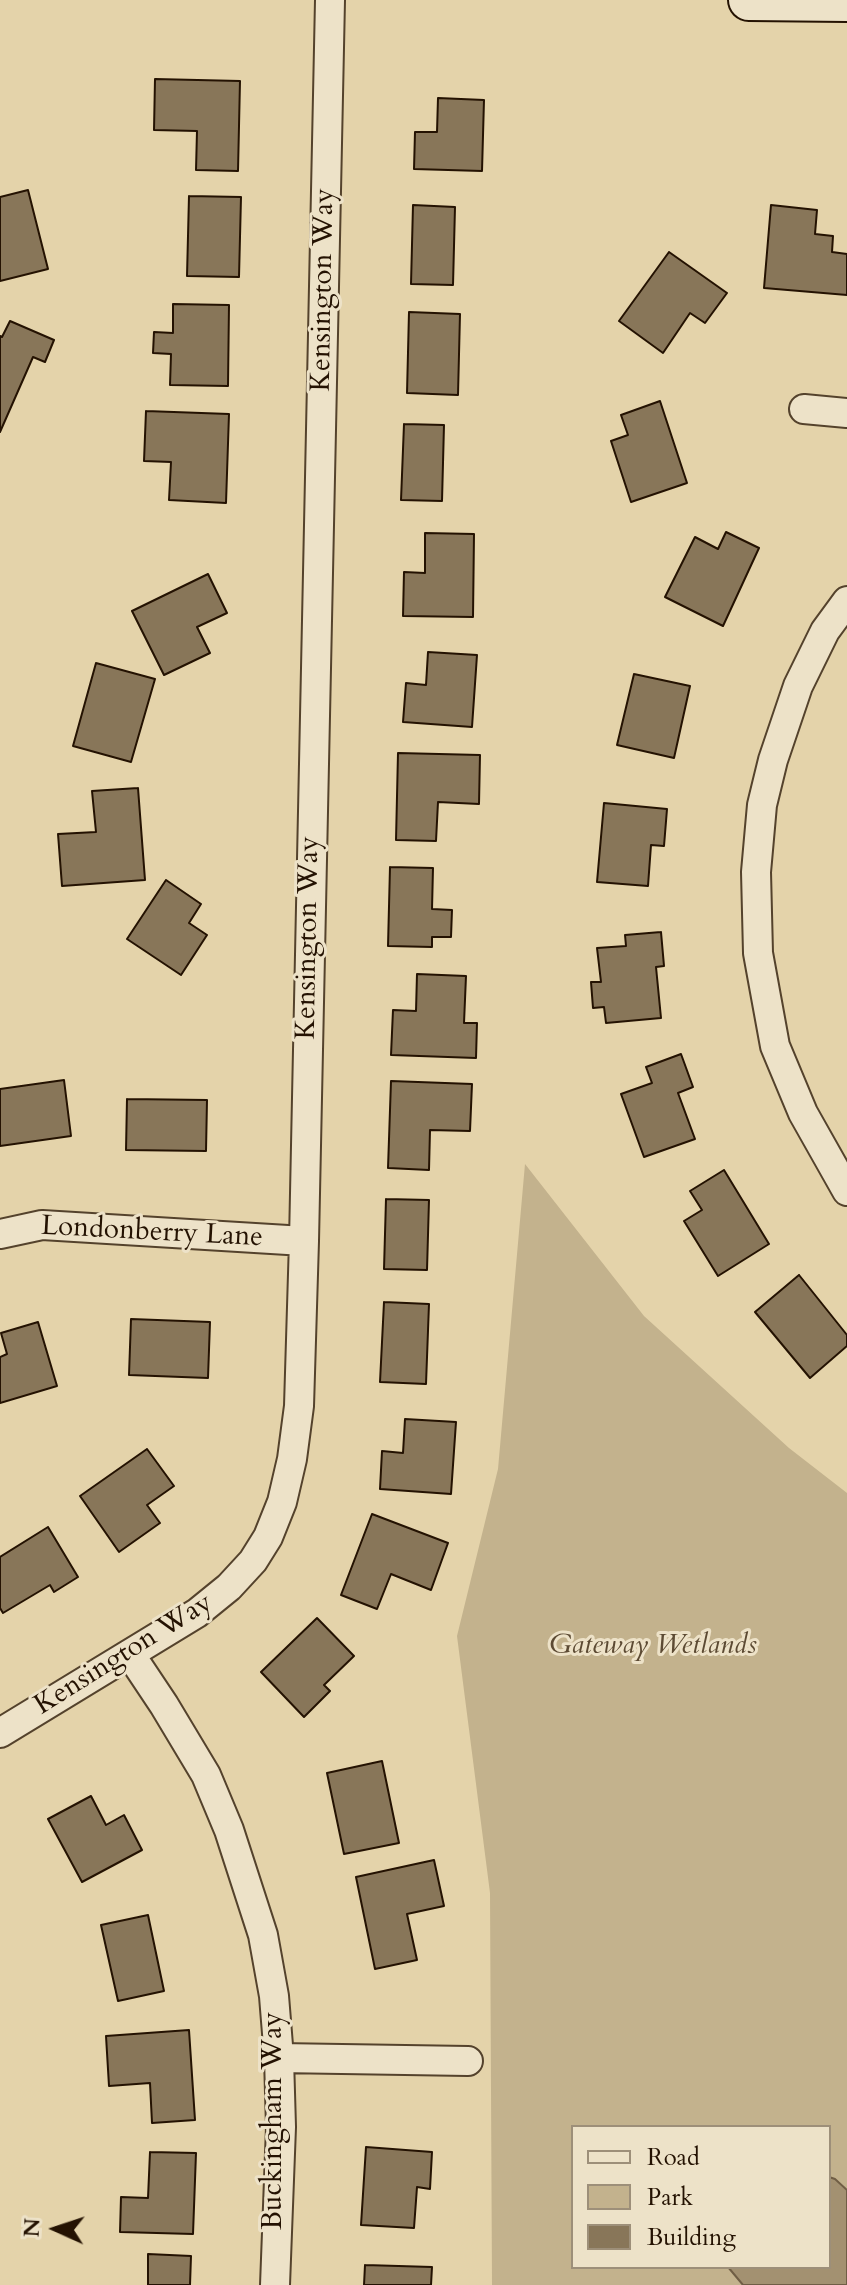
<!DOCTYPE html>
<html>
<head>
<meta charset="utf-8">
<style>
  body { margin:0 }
  #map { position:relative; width:847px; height:2285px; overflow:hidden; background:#e4d3aa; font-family:Cardo,serif }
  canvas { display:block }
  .legend { position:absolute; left:571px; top:2125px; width:260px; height:144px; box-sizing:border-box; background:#ede2c8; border:2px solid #9d8f79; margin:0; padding:10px 14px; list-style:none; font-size:24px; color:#241202 }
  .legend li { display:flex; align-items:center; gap:16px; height:40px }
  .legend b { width:40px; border:2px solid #9d8f79 }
  .north { position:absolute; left:16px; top:2189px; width:80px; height:80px; -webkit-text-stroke:6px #ede2c8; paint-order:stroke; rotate:273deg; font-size:22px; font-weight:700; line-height:32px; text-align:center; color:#241202 }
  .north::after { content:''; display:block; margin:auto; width:28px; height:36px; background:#241202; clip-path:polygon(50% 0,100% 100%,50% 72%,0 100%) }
</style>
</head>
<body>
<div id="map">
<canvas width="847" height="2285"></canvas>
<ul class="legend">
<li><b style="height:10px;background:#ede2c8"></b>Road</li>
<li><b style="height:22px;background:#c3b28d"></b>Park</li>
<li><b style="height:22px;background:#887659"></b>Building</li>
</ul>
<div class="north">N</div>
</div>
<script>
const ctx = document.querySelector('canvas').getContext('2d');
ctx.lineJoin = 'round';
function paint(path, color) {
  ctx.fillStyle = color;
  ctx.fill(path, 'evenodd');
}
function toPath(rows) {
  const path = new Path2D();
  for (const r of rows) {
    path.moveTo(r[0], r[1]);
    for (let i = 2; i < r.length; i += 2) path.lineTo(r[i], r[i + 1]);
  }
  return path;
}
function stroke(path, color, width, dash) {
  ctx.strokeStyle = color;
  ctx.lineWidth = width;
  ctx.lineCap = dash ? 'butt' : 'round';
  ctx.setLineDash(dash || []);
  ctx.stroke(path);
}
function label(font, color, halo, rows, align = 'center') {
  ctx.font = font + ' Cardo,serif';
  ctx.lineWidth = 6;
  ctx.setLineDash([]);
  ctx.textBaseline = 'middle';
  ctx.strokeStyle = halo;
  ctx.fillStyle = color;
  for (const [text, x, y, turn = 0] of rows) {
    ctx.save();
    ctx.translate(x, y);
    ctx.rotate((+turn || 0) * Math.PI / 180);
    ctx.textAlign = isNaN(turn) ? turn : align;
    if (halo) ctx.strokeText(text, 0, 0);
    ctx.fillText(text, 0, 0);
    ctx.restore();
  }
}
const green = toPath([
  [525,1164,644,1316,789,1448,847,1493,847,2285,492,2285,490,1893,457,1636,498,1469],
  [573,2127,829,2127,829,2267,573,2267]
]);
const water = toPath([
  [829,2177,835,2179,847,2190,847,2285,743,2285,728,2267,829,2267,829,2177]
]);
const building = toPath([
  [155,79,240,81,238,171,196,170,197,131,154,130,155,79],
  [438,98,484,100,482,171,414,169,415,132,437,132,438,98],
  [28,190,48,269,0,281,0,197,28,190],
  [189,196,241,197,239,277,187,276,189,196],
  [413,205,455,207,453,285,411,284,413,205],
  [771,205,817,210,815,234,833,236,832,252,847,254,847,295,764,288,771,205],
  [669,252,727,293,705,323,690,313,663,353,619,321,669,252],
  [173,304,229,305,228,386,170,385,171,354,153,353,154,332,173,333,173,304],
  [409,312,460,314,458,395,407,393,409,312],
  [10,321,54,340,45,362,33,357,0,432,0,336,2,337,10,321],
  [660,401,687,483,631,502,611,441,628,435,621,415,660,401],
  [146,411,229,414,226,503,169,500,171,462,144,461,146,411],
  [404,424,444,425,442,501,401,500,404,424],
  [726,532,759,548,723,626,665,597,695,537,718,549,726,532],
  [425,533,474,534,473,617,403,616,404,572,425,573,425,533],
  [208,574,227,613,197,627,210,653,164,675,132,611,208,574],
  [428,652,477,655,472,727,403,722,406,683,426,685,428,652],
  [96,663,155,679,131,762,73,746,96,663],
  [634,674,690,686,674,758,617,745,634,674],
  [398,753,480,755,479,804,438,802,436,841,396,840,398,753],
  [138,788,145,880,62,886,58,834,96,832,92,791,138,788],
  [604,803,667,809,664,846,651,845,648,886,597,882,604,803],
  [390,867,433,868,432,909,452,910,451,937,432,937,432,947,388,946,390,867],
  [166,880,201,904,189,923,207,935,181,975,127,939,166,880],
  [661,932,664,966,656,967,661,1018,606,1023,604,1007,593,1008,591,982,601,982,597,948,626,946,625,935,661,932],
  [417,974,466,976,464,1023,477,1023,476,1058,391,1055,393,1010,416,1011,417,974],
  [681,1054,693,1087,678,1093,695,1139,644,1157,621,1094,652,1083,646,1067,681,1054],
  [64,1080,71,1136,0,1146,0,1089,64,1080],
  [391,1081,472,1084,470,1131,430,1130,429,1170,388,1168,391,1081],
  [127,1099,207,1100,206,1151,126,1150,127,1099],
  [724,1170,769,1244,718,1276,684,1221,702,1210,690,1191,724,1170],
  [386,1199,429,1200,427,1270,384,1269,386,1199],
  [799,1275,847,1335,847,1346,810,1378,755,1312,799,1275],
  [384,1302,429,1304,426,1384,380,1382,384,1302],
  [131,1319,210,1322,208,1378,129,1375,131,1319],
  [38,1322,57,1386,0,1403,0,1357,7,1354,1,1333,38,1322],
  [405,1419,456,1422,451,1494,380,1489,382,1451,403,1453,405,1419],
  [147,1449,174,1486,147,1505,160,1523,119,1552,80,1496,147,1449],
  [372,1514,448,1543,431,1590,391,1574,377,1609,341,1595,372,1514],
  [48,1527,78,1577,54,1592,50,1585,3,1613,0,1608,0,1557,48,1527],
  [317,1618,354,1656,324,1685,330,1691,304,1717,261,1672,317,1618],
  [382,1761,399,1843,344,1854,327,1773,382,1761],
  [91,1796,106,1825,124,1815,142,1850,82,1882,48,1819,91,1796],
  [434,1860,444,1906,407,1914,417,1960,375,1969,356,1877,434,1860],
  [148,1915,164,1991,118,2001,101,1925,148,1915],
  [189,2030,195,2120,152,2123,150,2083,109,2086,106,2036,189,2030],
  [366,2147,432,2152,430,2189,417,2187,414,2228,361,2225,366,2147],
  [150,2152,196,2153,193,2234,120,2232,121,2197,148,2198,150,2152],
  [148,2254,191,2256,190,2285,148,2285,148,2254],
  [365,2265,432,2267,431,2285,364,2285,365,2265]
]);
const street = toPath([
  [804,409,847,413],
  [847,601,825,631,798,686,773,760,762,805,756,872,758,953,775,1046,803,1113,847,1191],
  [0,1234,42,1225,304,1241],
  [130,1654,164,1705,206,1775,229,1830,263,1935,274,1996,279,2058,281,2127,275,2285],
  [0,1733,197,1613,229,1587,253,1561,268,1537,282,1502,292,1459,299,1406,304,1241,330,0],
  [279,2058,468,2061]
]);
const secondary = toPath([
  [749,0,847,1]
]);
const streetNames = [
  ["Kensington Way",324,290,-89],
  ["Kensington Way",309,938,-89],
  ["Londonberry Lane",152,1233,3],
  ["Kensington Way",124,1655,-32],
  ["Buckingham Way",275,2121,-90]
];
const parkNames = [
  ["Gateway Wetlands",653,1647]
];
paint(green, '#c3b28d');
paint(water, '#a39171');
stroke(water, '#705e45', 2);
paint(building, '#887659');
stroke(building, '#241202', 2);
stroke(street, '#54422c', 32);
stroke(secondary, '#241202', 44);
stroke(street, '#ede2c8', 28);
stroke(secondary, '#ede2c8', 40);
label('28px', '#241202', '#ede2c8', streetNames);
label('italic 28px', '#5c4a33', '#ede2c8', parkNames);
</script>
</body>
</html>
